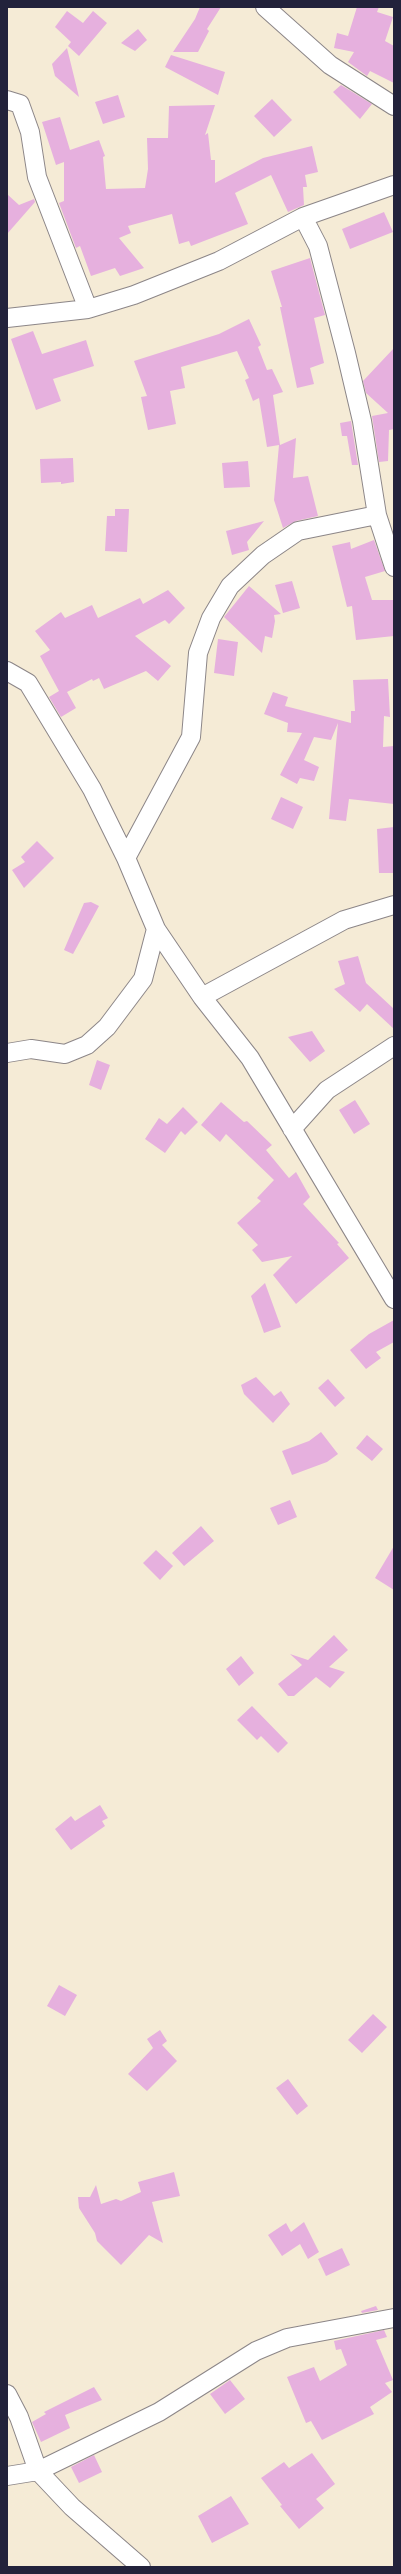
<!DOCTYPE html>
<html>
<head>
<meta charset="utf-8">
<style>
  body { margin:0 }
  #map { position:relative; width:401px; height:2574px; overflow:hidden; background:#f5ebd6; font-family:Caveat,sans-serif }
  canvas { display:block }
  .frame { position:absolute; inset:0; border:8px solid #22223b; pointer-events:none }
</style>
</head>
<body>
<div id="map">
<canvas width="401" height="2574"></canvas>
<div class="frame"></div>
</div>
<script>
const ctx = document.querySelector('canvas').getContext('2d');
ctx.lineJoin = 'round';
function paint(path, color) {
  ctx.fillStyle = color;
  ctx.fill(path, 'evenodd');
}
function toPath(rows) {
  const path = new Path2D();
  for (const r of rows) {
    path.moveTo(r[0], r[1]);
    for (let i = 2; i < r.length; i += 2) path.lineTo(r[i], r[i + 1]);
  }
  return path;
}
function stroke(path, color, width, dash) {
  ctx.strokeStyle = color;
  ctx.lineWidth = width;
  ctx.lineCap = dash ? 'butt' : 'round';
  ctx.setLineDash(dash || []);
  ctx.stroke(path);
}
const building = toPath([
  [200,7,221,7,207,29,209,31,198,52,173,52,195,19],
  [357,7,379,7,377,12,393,17,385,41,394,46,394,83,370,71,367,76,348,62,354,52,334,48,337,33,348,36],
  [67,11,83,23,93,11,107,23,79,56,68,46,71,42,55,27],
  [138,29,147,40,135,51,121,43],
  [67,48,79,97,55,76,52,64],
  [171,55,225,72,218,95,165,67],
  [341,85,372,104,360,119,333,92],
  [118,95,125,117,103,124,95,102],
  [272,99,292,120,274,137,254,116],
  [215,105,205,135,208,133,211,160,215,160,215,183,263,158,312,146,318,172,305,175,307,187,303,187,304,205,288,212,271,175,235,193,248,224,191,246,189,241,179,244,172,214,128,226,131,233,119,238,144,268,120,276,115,268,91,276,80,246,76,248,59,203,64,201,64,162,56,165,42,122,60,117,70,150,99,140,105,156,103,157,106,189,145,188,148,169,147,138,168,138,169,106],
  [7,194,19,205,34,199,35,202,7,234],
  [384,212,393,232,350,249,342,229],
  [310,258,325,315,314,318,324,363,310,368,314,384,297,388,280,307,282,307,271,271],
  [249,319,261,345,258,347,267,370,272,369,283,392,273,395,280,445,296,438,293,478,308,476,318,516,296,521,283,528,274,500,279,445,267,447,259,398,253,401,245,380,249,378,237,351,181,367,185,388,170,391,176,424,148,430,141,397,147,396,134,361,219,334],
  [33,331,42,354,86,340,94,366,53,379,61,401,36,410,11,339],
  [394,348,394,429,389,430,388,461,379,462,372,416,388,413,366,393,363,381],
  [351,421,358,465,352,465,347,436,342,436,340,423],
  [73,458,74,482,61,484,61,482,41,483,40,459],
  [248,461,250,487,224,488,222,463],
  [115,509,129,509,127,552,105,551,107,516,115,516],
  [264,521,247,542,249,550,232,555,226,531],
  [374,540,385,571,365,577,372,600,394,600,394,636,356,640,352,606,347,607,332,546,350,542,351,549],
  [292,581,300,608,283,613,275,585],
  [249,586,281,614,274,615,275,621,272,638,265,636,262,653,224,617],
  [168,590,185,608,169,624,165,620,135,636,171,666,158,681,146,671,104,689,99,678,93,681,92,679,67,692,76,708,61,717,49,697,59,691,40,656,50,650,35,631,61,612,65,618,92,605,98,618,140,598,143,604],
  [218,639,238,642,234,676,214,673],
  [388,679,390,717,384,716,383,747,394,746,394,804,349,799,346,821,329,819,338,723,331,740,314,737,304,760,319,767,314,781,300,778,297,784,280,775,302,733,287,732,288,723,264,714,273,692,288,697,285,706,351,723,351,711,355,711,353,680],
  [281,797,303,807,293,829,271,819],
  [394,827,394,873,379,873,377,829],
  [37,841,54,858,24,888,12,870,25,862,21,857],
  [91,902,99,906,73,954,64,950,84,903],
  [358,956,366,983,394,1009,394,1029,367,1004,360,1012,334,989,345,984,338,961],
  [312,1031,325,1051,310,1062,288,1037],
  [97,1060,110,1065,101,1090,89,1085],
  [355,1100,370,1124,354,1134,339,1110],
  [221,1102,244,1122,247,1121,272,1145,266,1150,289,1178,296,1172,310,1197,303,1204,339,1243,337,1244,349,1258,296,1304,273,1275,292,1256,262,1262,252,1250,258,1245,237,1223,261,1201,257,1198,274,1180,226,1134,220,1142,201,1125],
  [183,1107,198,1122,185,1135,181,1131,165,1153,145,1139,159,1118,167,1124],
  [265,1283,281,1327,264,1333,251,1296],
  [394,1320,394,1342,376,1352,381,1358,366,1369,350,1350,369,1334],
  [256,1377,274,1396,281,1391,290,1404,273,1423,244,1394,241,1385],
  [328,1379,345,1398,335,1407,318,1388],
  [321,1432,338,1454,327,1462,292,1475,282,1451,309,1441],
  [367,1435,383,1449,372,1461,356,1448],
  [290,1500,297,1517,278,1525,270,1508],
  [201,1526,214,1541,184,1566,172,1553],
  [394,1546,394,1590,375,1578],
  [156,1550,173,1566,160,1580,143,1563],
  [334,1635,348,1650,329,1667,345,1672,330,1688,316,1677,294,1696,288,1696,278,1684,302,1665,290,1654,308,1660],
  [241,1656,254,1673,239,1686,226,1669],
  [252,1706,288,1743,278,1753,261,1736,257,1740,237,1720],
  [100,1805,108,1818,102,1821,105,1826,71,1850,55,1829,71,1816,75,1821],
  [59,1985,77,1995,65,2016,47,2006],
  [373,2014,387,2027,362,2053,348,2040],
  [160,2030,167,2041,162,2045,177,2061,147,2091,128,2074,153,2048,147,2039],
  [288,2079,308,2106,297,2115,276,2088],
  [174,2172,180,2196,152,2202,163,2243,149,2235,121,2265,97,2241,95,2233,79,2208,78,2197,90,2197,96,2185,101,2204,116,2199,121,2201,141,2192,138,2182],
  [304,2222,319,2252,308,2259,300,2244,282,2256,268,2235,286,2223,291,2232],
  [342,2248,350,2265,326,2276,318,2259],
  [376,2306,378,2310,362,2313,361,2311],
  [384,2330,387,2337,376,2340,393,2380,385,2383,392,2392,370,2407,374,2414,322,2440,311,2421,306,2423,287,2377,314,2367,320,2381,347,2365,341,2349,336,2350,334,2341],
  [230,2380,245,2399,225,2414,210,2394],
  [94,2387,102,2400,65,2415,70,2428,41,2442,32,2422,46,2414,44,2412],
  [312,2453,335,2484,316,2499,324,2508,299,2529,280,2506,282,2505,261,2478,284,2462,289,2468],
  [94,2455,102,2472,79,2483,71,2467],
  [231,2496,249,2524,212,2543,198,2516]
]);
const minor = toPath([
  [265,7,330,65,394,106],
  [7,100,20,104,30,132,37,177,88,309,134,295,219,261,303,217,394,185],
  [303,217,318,246,346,353,362,421,377,515,394,567],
  [7,318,88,309],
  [7,671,28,683,92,789,126,858,156,929,202,997,250,1058,394,1299],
  [126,858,191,737,198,653,211,618,230,586,263,555,298,531,377,515],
  [202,997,344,920,394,905],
  [7,1053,31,1049,65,1054,87,1045,107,1027,143,979,156,929],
  [292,1129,327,1090,394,1046],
  [7,2394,19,2417,38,2471,72,2507,141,2567],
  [7,2476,38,2471,159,2412,256,2351,287,2338,394,2318]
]);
paint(building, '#e6b0de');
stroke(minor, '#8c8688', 20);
stroke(minor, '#fff', 18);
</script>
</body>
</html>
